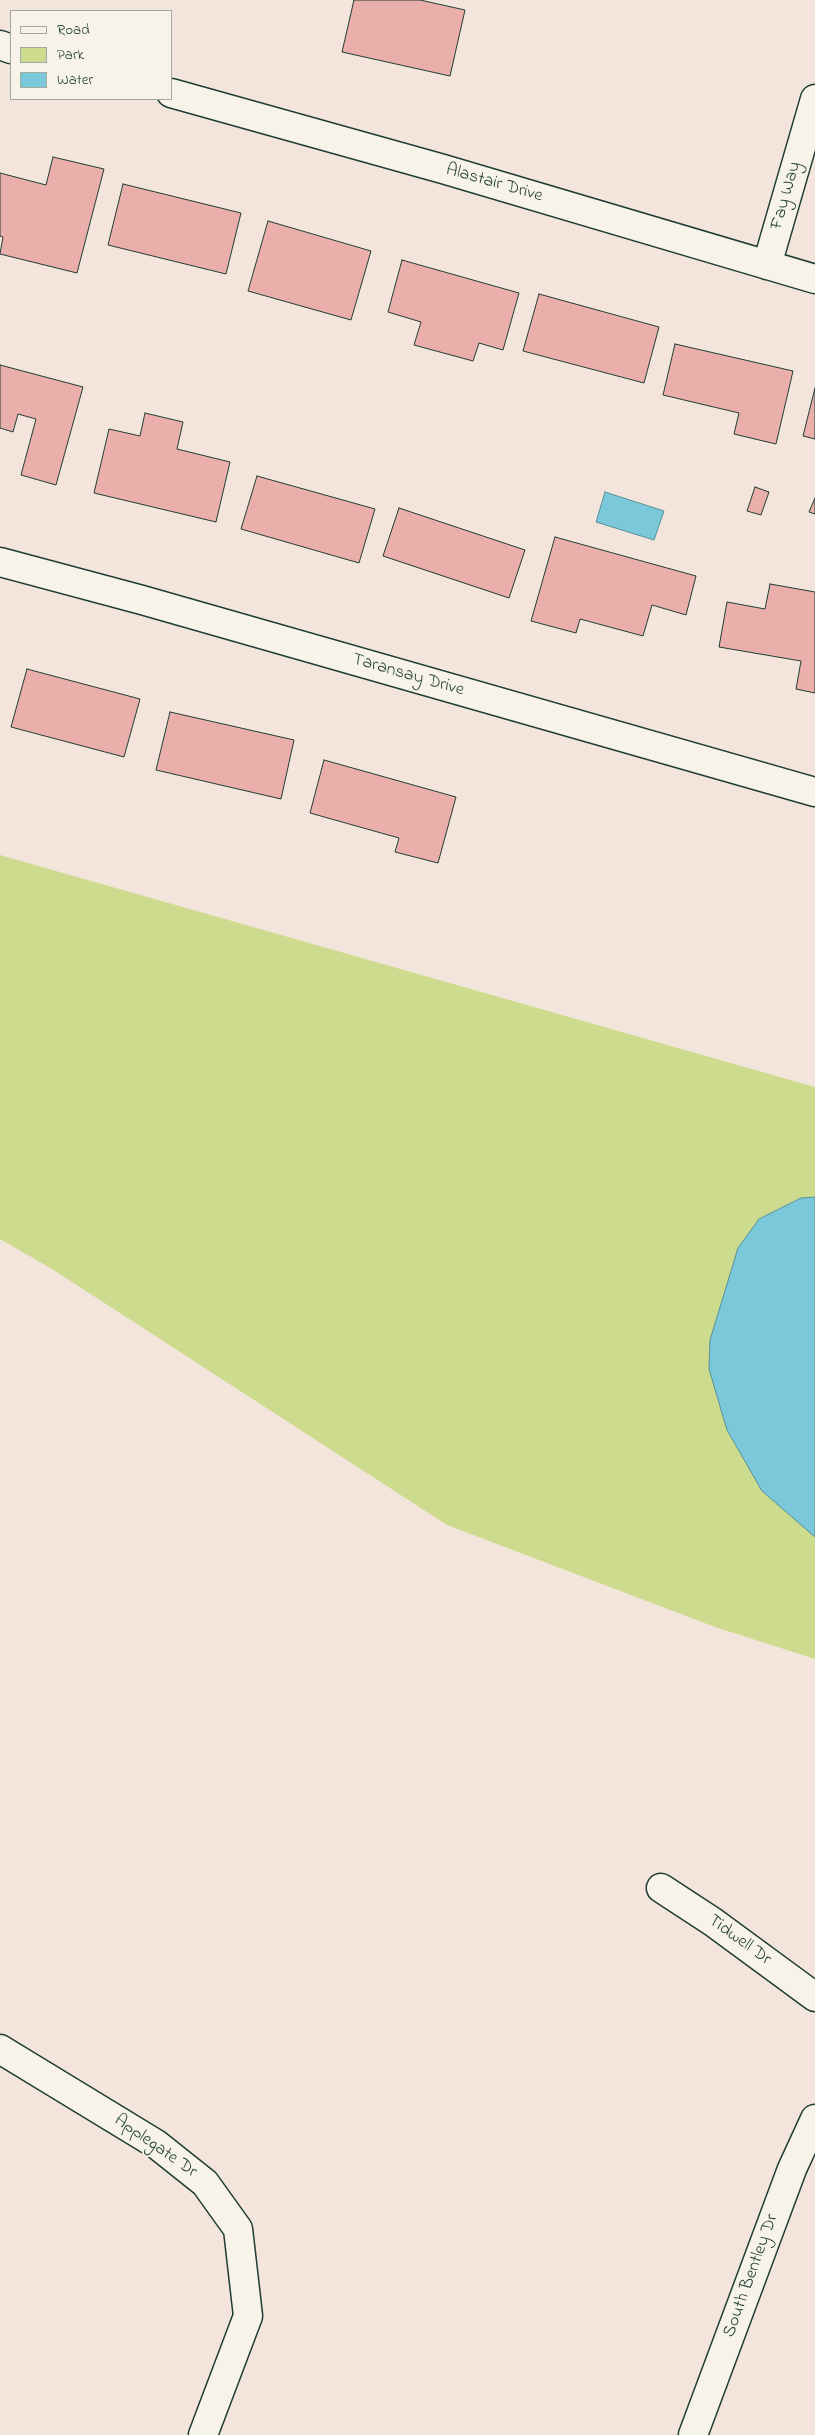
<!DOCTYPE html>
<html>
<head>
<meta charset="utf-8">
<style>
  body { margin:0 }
  #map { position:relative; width:815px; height:2435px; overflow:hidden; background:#f4e5dc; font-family:"Indie Flower",sans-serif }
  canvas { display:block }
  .legend { position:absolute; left:10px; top:10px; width:162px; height:90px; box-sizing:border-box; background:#f7f3e8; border:1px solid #a1aaa0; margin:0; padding:6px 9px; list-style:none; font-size:15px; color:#1f3d34 }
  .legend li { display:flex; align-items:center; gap:10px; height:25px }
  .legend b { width:25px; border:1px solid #a1aaa0 }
</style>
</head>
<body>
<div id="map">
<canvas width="815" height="2435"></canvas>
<ul class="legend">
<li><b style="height:6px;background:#f7f3e8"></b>Road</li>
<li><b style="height:14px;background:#cddb8e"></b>Park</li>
<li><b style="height:14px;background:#7cc8db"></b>Water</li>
</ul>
</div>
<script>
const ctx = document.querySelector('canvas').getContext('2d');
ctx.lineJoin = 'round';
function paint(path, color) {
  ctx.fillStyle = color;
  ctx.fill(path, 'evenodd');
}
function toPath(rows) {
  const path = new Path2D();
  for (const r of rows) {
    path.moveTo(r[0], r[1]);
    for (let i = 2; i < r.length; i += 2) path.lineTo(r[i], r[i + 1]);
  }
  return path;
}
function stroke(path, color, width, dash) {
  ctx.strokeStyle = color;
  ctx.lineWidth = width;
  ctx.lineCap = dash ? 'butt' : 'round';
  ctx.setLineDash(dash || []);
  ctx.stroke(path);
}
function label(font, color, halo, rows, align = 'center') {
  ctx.font = font + ' "Indie Flower",sans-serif';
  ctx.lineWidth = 4;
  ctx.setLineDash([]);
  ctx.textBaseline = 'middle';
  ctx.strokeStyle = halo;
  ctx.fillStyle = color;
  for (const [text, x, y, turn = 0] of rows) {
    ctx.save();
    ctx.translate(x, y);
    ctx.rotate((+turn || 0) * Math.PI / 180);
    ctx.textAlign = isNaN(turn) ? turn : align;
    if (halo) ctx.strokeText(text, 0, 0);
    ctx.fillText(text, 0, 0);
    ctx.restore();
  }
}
const green = toPath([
  [0,855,815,1087,815,1659,715,1627,447,1525,52,1269,0,1239]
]);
const water = toPath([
  [605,492,664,511,654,540,596,522,605,492],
  [815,1197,815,1537,762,1491,727,1430,709,1369,710,1340,738,1248,759,1219,801,1198,815,1197]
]);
const building = toPath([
  [354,0,420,0,465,10,450,76,342,52,354,0],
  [53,157,104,169,77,273,0,254,3,237,0,236,0,173,46,185,53,157],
  [123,184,241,213,226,274,108,245,123,184],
  [268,221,371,251,351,320,248,291,268,221],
  [402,260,519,293,503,350,479,343,473,361,414,345,421,322,388,312,402,260],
  [539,294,659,327,644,383,523,351,539,294],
  [675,344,793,371,776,444,734,434,739,413,663,395,675,344],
  [0,365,83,387,56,485,21,475,36,419,18,414,13,432,0,428,0,365],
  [815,388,815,439,803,436,815,388],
  [145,413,183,422,177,449,230,462,216,522,94,493,109,429,140,436,145,413],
  [257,476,375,509,359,563,241,529,257,476],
  [755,487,769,492,761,515,747,511,755,487],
  [815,498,815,514,809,512,815,498],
  [399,508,525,550,509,598,383,556,399,508],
  [555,537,696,576,686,615,652,605,643,636,580,619,576,633,531,621,555,537],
  [770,584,815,592,815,693,796,689,801,661,719,647,727,602,765,609,770,584],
  [27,669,140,699,124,757,11,727,27,669],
  [170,712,294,740,281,799,156,770,170,712],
  [324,760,456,797,438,863,395,852,399,838,310,813,324,760]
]);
const street = toPath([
  [0,45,11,49],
  [171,93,443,169,815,279],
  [767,265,815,99],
  [0,562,142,600,815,792],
  [661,1888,713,1922,815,1997],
  [0,2049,156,2144,205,2183,238,2229,248,2316,203,2435],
  [693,2435,792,2169,815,2119]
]);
const streetNames = [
  ["Alastair Drive",494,184,16],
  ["Fay Way",787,196,-74],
  ["Taransay Drive",408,676,16],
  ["Tidwell Dr",739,1941,36],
  ["Applegate Dr",155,2147,35],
  ["South Bentley Dr",752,2276,-70]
];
paint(green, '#cddb8e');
paint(water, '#7cc8db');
stroke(water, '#579098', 1);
paint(building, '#eaafab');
stroke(building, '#1f3d34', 1);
stroke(street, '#1f3d34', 31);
stroke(street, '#f7f3e8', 28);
label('18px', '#1f3d34', '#f7f3e8', streetNames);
</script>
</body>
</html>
